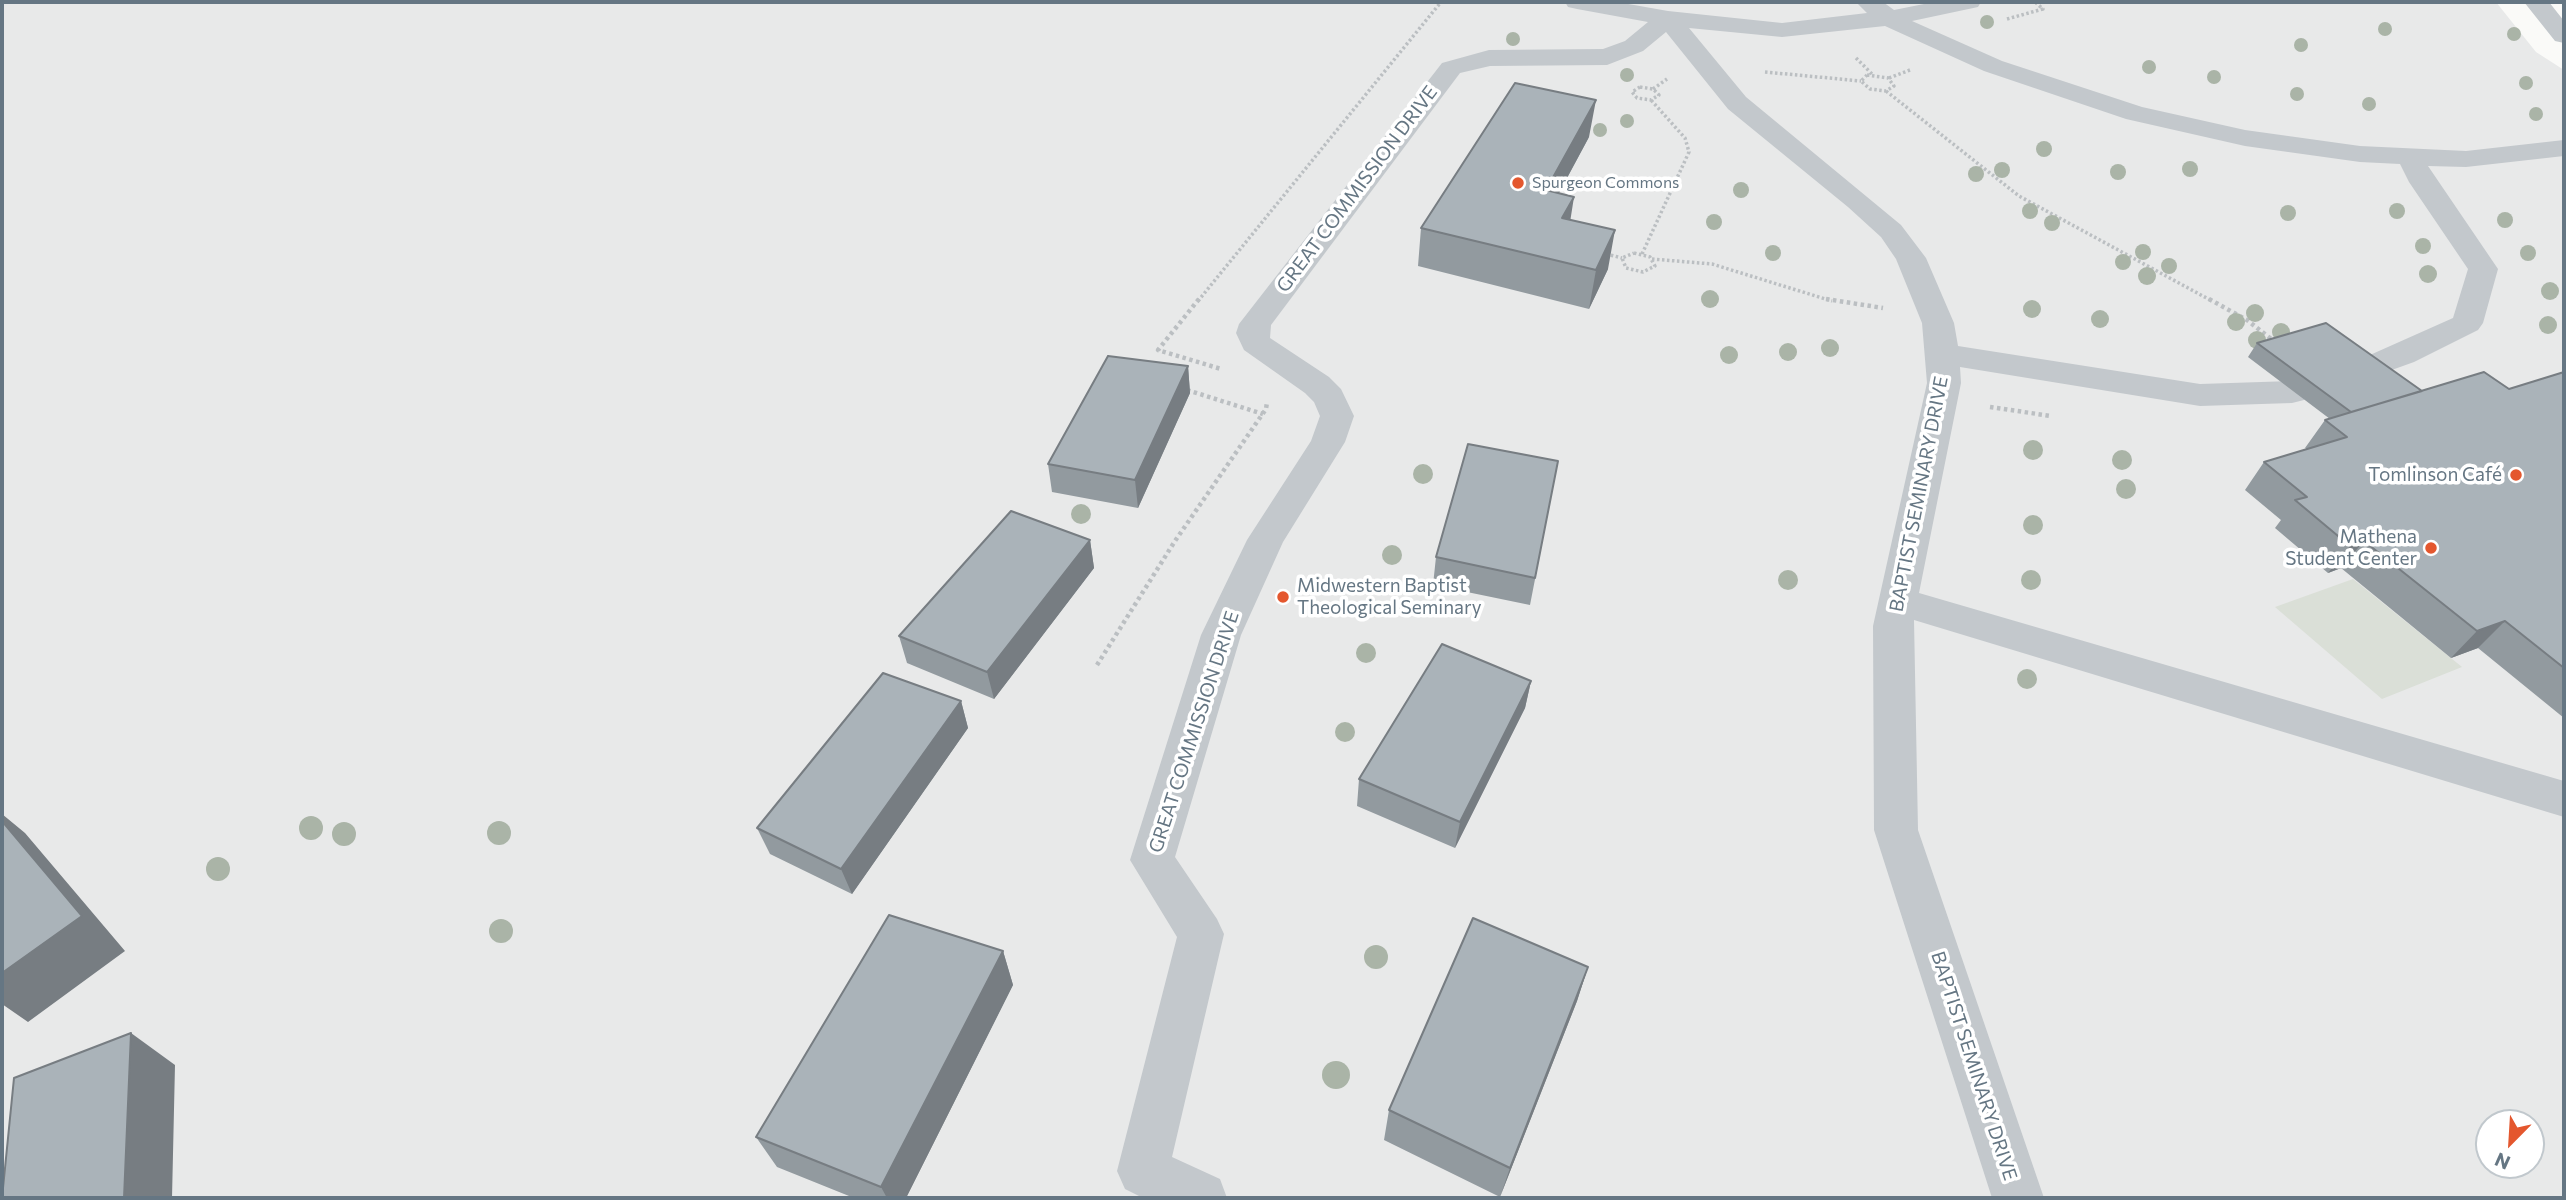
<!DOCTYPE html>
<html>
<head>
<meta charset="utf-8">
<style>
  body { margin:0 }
  #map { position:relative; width:2566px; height:1200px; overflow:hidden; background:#fafaf8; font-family:Commissioner,sans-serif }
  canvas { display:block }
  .frame { position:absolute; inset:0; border:4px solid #657683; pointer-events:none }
  .north { position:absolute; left:2475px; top:1109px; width:70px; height:70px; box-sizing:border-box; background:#fff; border:2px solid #c1c8cd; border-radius:50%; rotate:204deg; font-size:19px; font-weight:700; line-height:28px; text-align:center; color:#657683 }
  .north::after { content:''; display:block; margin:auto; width:24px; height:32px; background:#e4572e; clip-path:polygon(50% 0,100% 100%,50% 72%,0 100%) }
</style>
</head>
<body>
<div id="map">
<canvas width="2566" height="1200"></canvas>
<div class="frame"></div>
<div class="north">N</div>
</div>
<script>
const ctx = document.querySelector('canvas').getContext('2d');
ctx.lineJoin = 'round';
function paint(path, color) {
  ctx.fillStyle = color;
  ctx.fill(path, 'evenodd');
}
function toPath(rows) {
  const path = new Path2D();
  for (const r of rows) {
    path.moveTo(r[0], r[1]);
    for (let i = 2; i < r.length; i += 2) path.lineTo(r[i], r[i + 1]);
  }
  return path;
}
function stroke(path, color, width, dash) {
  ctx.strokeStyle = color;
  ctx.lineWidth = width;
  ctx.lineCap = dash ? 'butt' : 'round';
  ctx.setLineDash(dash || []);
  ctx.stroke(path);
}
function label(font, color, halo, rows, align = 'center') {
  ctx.font = font + ' Commissioner,sans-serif';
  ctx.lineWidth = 7;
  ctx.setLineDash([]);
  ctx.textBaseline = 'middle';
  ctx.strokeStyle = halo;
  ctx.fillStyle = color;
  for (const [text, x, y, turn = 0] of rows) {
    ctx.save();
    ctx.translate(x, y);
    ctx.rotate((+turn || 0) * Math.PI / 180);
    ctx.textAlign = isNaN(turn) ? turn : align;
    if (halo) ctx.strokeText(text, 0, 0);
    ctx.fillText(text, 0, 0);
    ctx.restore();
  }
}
const built = toPath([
  [2,2,2496,2,2536,52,2564,70,2564,1198,2,1198],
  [2489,1123,2531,1123,2531,1165,2489,1165]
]);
const green = toPath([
  [2353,579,2462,667,2382,699,2275,607]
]);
const pathFar1 = toPath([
  [2007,19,2043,9,2036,3],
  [1856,58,1872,74],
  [1765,72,1861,81],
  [1867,75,1888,78,1894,86,1886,91,1870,89,1861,81,1867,75],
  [1889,78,1910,70],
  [1640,87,1653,89,1659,95,1651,100,1637,98,1632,92,1640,87],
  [1653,89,1667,79],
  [1886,91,2019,196,2212,301],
  [1634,253,1650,257,1655,266,1643,272,1626,268,1622,258,1634,253],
  [1606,254,1622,258],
  [1642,254,1689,152,1685,138,1651,100],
  [1652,259,1712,264,1832,301],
  [1198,301,1441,2]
]);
const path = toPath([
  [1199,299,1158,350,1221,369],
  [1826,299,1883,308],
  [2209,299,2247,320,2275,342],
  [1187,390,1263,414],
  [1990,407,2051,416],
  [1097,665,1175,541,1266,409,1267,402]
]);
const minor = toPath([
  [1565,2,1617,2,1668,11,1782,23,1867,13,1856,2,1883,2,1894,10,1934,2,1981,2,1978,7,1912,21,2002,61,2142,107,2245,130,2360,146,2466,151,2564,140,2564,156,2466,167,2428,166,2498,269,2483,323,2478,330,2414,362,2364,380,2352,377,2348,370,2352,363,2453,318,2468,269,2409,182,2400,164,2360,162,2245,146,2126,119,1984,71,1885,26,1782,37,1689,28,1746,97,1901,225,1926,258,1954,323,1958,346,2200,384,2292,381,2304,384,2309,392,2304,400,2292,403,2200,406,1960,367,1961,383,1919,593,2564,781,2564,817,1914,620,1918,830,2044,1198,1992,1198,1874,830,1873,626,1927,383,1922,323,1896,259,1881,237,1848,207,1728,109,1666,32,1643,51,1607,65,1490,66,1460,73,1271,325,1270,338,1329,377,1341,389,1354,416,1345,442,1283,542,1241,635,1175,857,1217,919,1224,934,1172,1157,1220,1179,1227,1198,1143,1198,1125,1189,1117,1171,1177,937,1130,860,1201,635,1247,540,1311,441,1320,416,1314,402,1305,393,1244,350,1236,333,1239,324,1442,63,1489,50,1603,49,1625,41,1648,22,1577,9,1568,7,1565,2],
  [2524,2,2549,2,2564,21,2564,43,2555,41,2524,2]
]);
const trees = [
  [1987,22,7],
  [2385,29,7],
  [2514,34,7],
  [1513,39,7],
  [2301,45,7],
  [2149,67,7],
  [1627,75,7],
  [2214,77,7],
  [2526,83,7],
  [2297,94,7],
  [2369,104,7],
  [2536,114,7],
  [1627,121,7],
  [1600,130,7],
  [2044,149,8],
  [2190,169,8],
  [2002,170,8],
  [2118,172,8],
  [1976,174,8],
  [1741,190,8],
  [2030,211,8],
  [2397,211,8],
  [2288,213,8],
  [2505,220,8],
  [1714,222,8],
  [2052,223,8],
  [2423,246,8],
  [2143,252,8],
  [1773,253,8],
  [2528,253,8],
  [2123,262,8],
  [2169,266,8],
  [2428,274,9],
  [2147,276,9],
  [2550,291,9],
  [1710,299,9],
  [2032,309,9],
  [2255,313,9],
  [2100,319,9],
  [2236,322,9],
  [2548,325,9],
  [2281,332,9],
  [2257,340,9],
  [1830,348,9],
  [1788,352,9],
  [1729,355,9],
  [2033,450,10],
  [2122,460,10],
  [1423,474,10],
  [2126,489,10],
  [1081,514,10],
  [2033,525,10],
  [1392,555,10],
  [1788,580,10],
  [2031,580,10],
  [1366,653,10],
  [2027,679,10],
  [1345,732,10],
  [311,828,12],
  [499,833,12],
  [344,834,12],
  [218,869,12],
  [501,931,12],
  [1376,957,12],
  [1336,1075,14]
];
const wall = toPath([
  [1589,137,1559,193,1570,220,1608,269,1589,309,1418,266,1421,228],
  [2257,343,2422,391,2509,389,2564,372,2564,718,2478,648,2451,658,2341,568,2328,573,2275,528,2281,520,2245,490,2264,462,2307,449,2305,448,2325,420,2330,419,2248,357],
  [1188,366,1190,393,1138,508,1052,492,1048,464],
  [1558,461,1530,605,1433,585,1436,557],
  [1090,540,1094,568,994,699,907,663,899,636],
  [1531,681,1525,708,1455,848,1357,806,1359,779],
  [961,701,968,728,852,894,770,854,757,828],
  [1003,951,1013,985,906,1198,854,1198,777,1167,756,1137],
  [1588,967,1577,1001,1500,1197,1384,1140,1389,1110]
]);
const shadedWall = toPath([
  [1596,100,1589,137,1540,228,1546,190],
  [1574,197,1568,235,1562,218],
  [1615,230,1608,269,1589,309,1596,270],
  [1188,366,1190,393,1138,508,1135,480],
  [1090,540,1094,568,994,699,987,672],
  [2364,541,2341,568,2328,573,2350,546],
  [2505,621,2478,648,2451,658,2477,631],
  [1531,681,1525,708,1455,848,1460,822],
  [961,701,968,728,852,894,841,869],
  [2,814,25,833,125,951,28,1022,2,1004],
  [1003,951,1013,985,906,1198,887,1198,881,1187],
  [1588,967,1577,1001,1500,1197,1510,1168],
  [131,1033,175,1065,172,1198,124,1198]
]);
const building = toPath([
  [1515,83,1596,100,1546,190,1574,197,1562,218,1615,230,1596,270,1421,228,1515,83],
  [2326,323,2422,391,2351,412,2257,343,2326,323],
  [1108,356,1188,366,1135,480,1048,464,1108,356],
  [2484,372,2509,389,2564,372,2564,668,2505,621,2477,631,2364,541,2350,546,2295,500,2307,497,2264,462,2347,437,2325,420,2484,372],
  [1468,444,1558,461,1535,578,1436,557,1468,444],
  [1011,511,1090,540,987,672,899,636,1011,511],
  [1442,644,1531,681,1460,822,1359,779,1442,644],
  [883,673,961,701,841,869,757,828,883,673],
  [2,821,82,916,2,973,2,821],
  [889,915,1003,951,881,1187,756,1137,889,915],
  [1473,918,1588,967,1510,1168,1389,1110,1473,918],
  [131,1033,124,1198,2,1198,14,1078,131,1033]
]);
const markers = [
  [1518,183,7,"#e4572e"],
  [2516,475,7,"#e4572e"],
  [2431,548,7,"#e4572e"],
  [1283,597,7,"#e4572e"]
];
const farPoinames = [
  ["Spurgeon Commons",1532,183]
];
const streetNames = [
  ["GREAT COMMISSION DRIVE",1357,189,-53],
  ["BAPTIST SEMINARY DRIVE",1919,494,-79],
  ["GREAT COMMISSION DRIVE",1194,732,-72],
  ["BAPTIST SEMINARY DRIVE",1974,1066,72]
];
const poiNames = [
  ["Tomlinson Café",2502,475],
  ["Mathena",2417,537],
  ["Student Center",2417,559],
  ["Midwestern Baptist",1297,586,"left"],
  ["Theological Seminary",1297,608,"left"]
];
paint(built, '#e8e9e9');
paint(green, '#dadfd7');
stroke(pathFar1, '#bbbfc2', 3.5, [2.5, 2.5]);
stroke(path, '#bbbfc2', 4.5, [3.5, 3.5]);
paint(minor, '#c3c8cc');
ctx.fillStyle = '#aab4a7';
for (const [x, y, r] of trees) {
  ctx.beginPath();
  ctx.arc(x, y, r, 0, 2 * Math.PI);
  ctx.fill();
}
paint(wall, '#929a9f');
paint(shadedWall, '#777d82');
paint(building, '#aab3b9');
stroke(building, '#777d82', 2);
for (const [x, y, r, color] of markers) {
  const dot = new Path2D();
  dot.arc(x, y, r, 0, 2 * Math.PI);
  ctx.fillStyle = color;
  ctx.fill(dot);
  stroke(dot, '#fff', 2.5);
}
label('16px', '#657683', '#fff', farPoinames, 'left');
label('19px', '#657683', '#fff', streetNames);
label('19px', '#657683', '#fff', poiNames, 'right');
</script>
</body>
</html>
